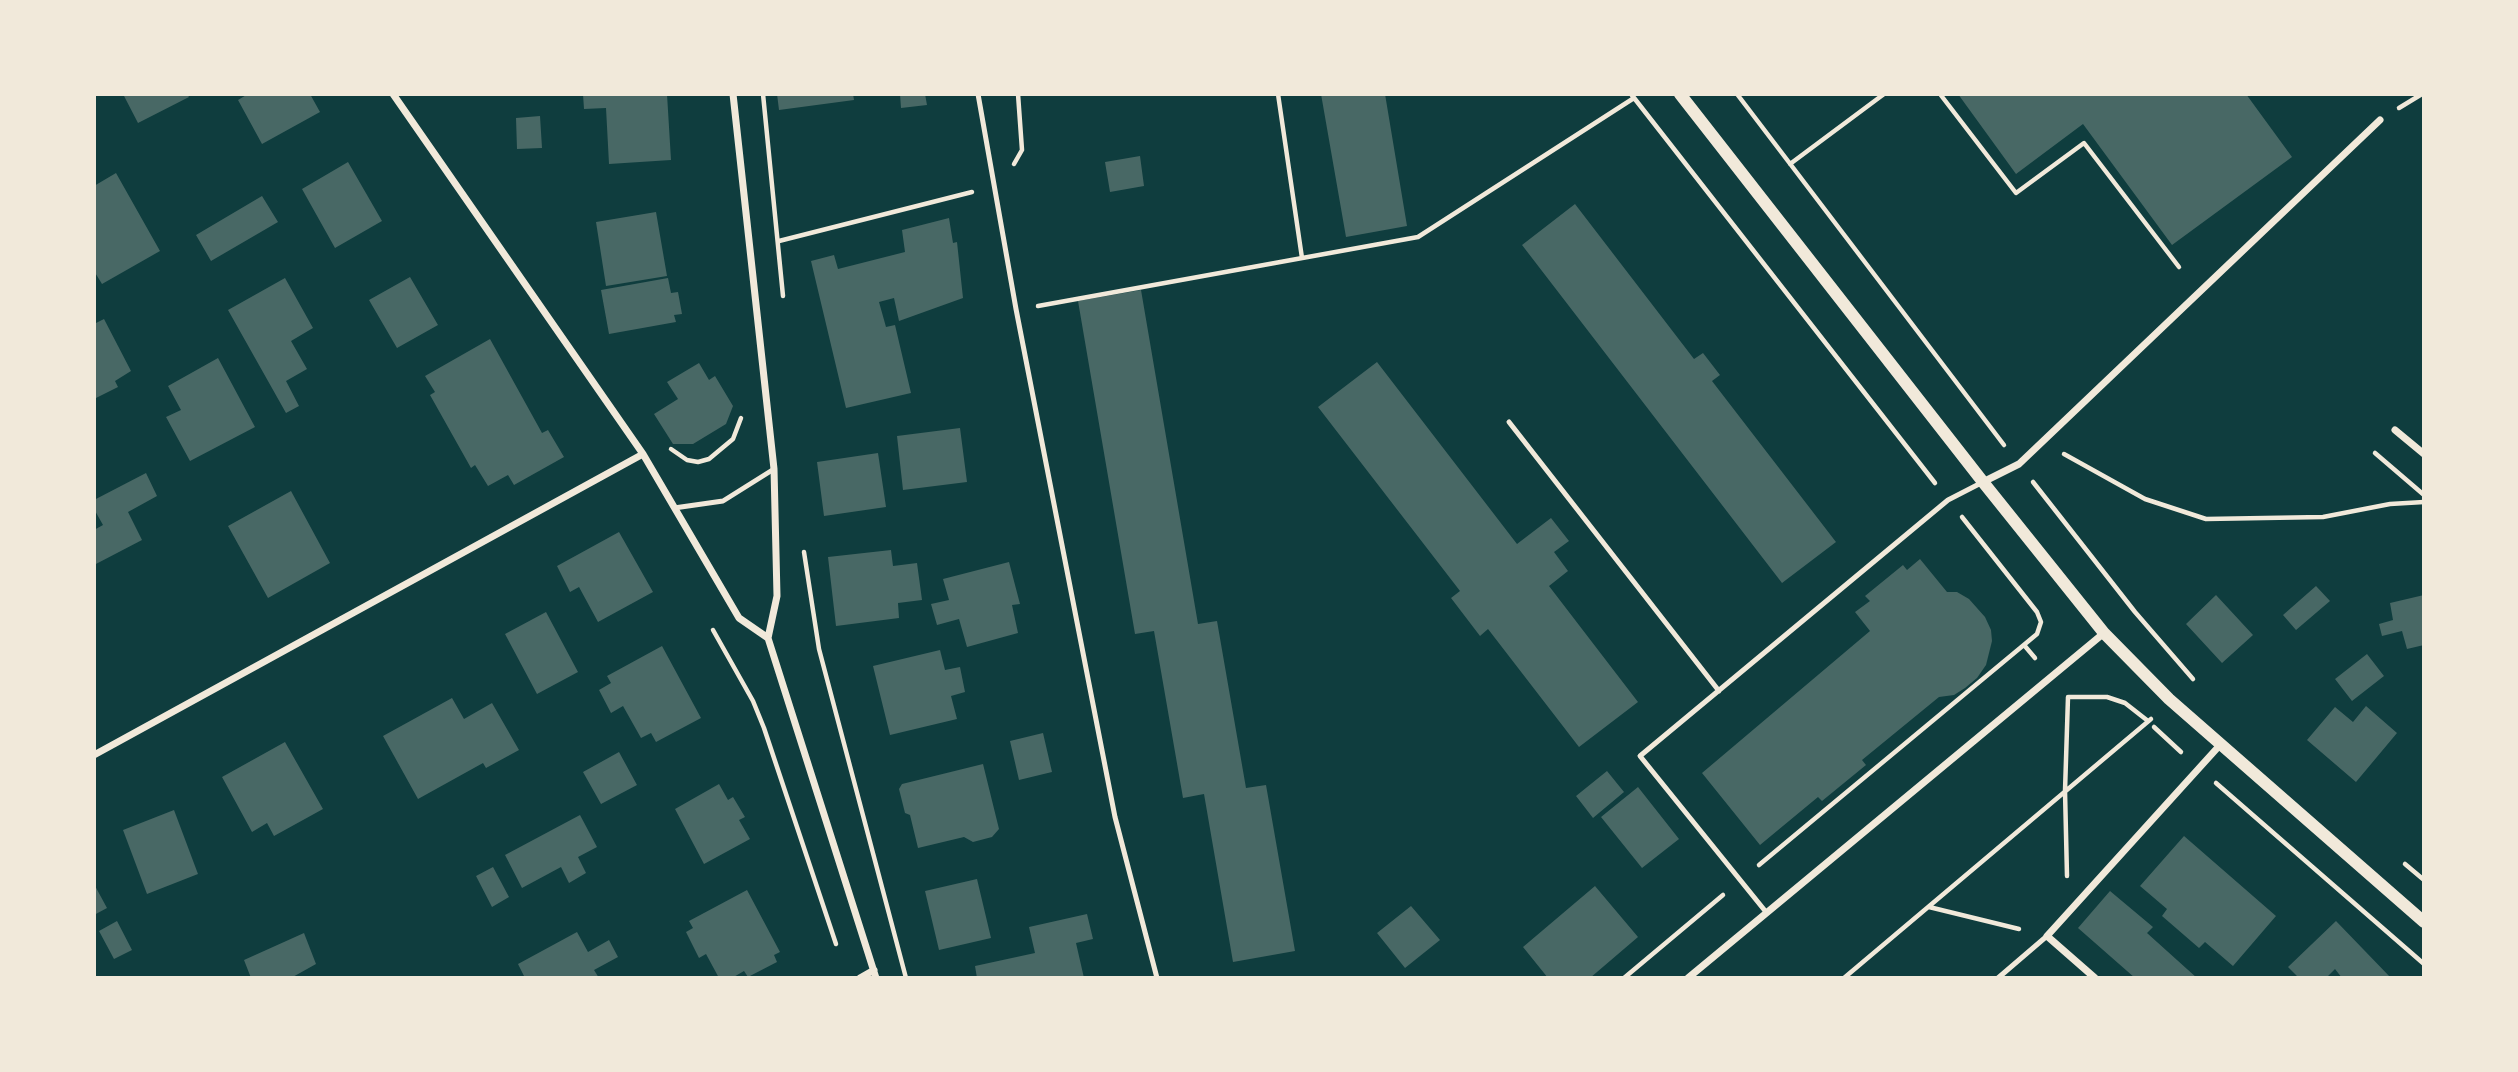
<!DOCTYPE html>
<html>
<head>
<meta charset="utf-8">
<style>
  body { margin:0 }
  #map { position:relative; width:2518px; height:1072px; overflow:hidden; background:#0f3d3e; font-family:Montserrat,sans-serif }
  canvas { display:block }
  .frame { position:absolute; inset:0; border:96px solid #f1e9da; pointer-events:none }
</style>
</head>
<body>
<div id="map">
<canvas width="2518" height="1072"></canvas>
<div class="frame"></div>
</div>
<script>
const ctx = document.querySelector('canvas').getContext('2d');
ctx.lineJoin = 'round';
function paint(path, color) {
  ctx.fillStyle = color;
  ctx.fill(path, 'evenodd');
}
function toPath(rows) {
  const path = new Path2D();
  for (const r of rows) {
    path.moveTo(r[0], r[1]);
    for (let i = 2; i < r.length; i += 2) path.lineTo(r[i], r[i + 1]);
  }
  return path;
}
function stroke(path, color, width, dash) {
  ctx.strokeStyle = color;
  ctx.lineWidth = width;
  ctx.lineCap = dash ? 'butt' : 'round';
  ctx.setLineDash(dash || []);
  ctx.stroke(path);
}
const building = toPath([
  [123,94,187,94,189,97,138,123],
  [248,94,310,94,320,112,262,144,238,100],
  [583,94,667,94,671,160,609,164,606,108,584,109],
  [777,94,853,94,854,100,779,110],
  [900,94,925,94,927,105,901,108],
  [1321,94,1385,94,1407,226,1346,237],
  [1958,94,2246,94,2292,157,2172,245,2083,124,2016,174],
  [540,116,542,148,517,149,516,118],
  [1140,156,1144,186,1110,192,1105,162],
  [348,162,382,221,335,248,302,189],
  [116,173,160,251,102,284,94,271,94,186],
  [262,196,278,222,211,261,196,235],
  [1575,204,1694,359,1703,353,1720,375,1712,381,1836,542,1782,583,1522,245],
  [656,212,667,276,606,286,596,222],
  [949,218,953,243,957,242,963,298,899,321,894,298,879,302,886,327,895,325,911,393,846,408,811,261,834,255,838,269,905,252,902,230],
  [410,277,438,325,397,348,369,300],
  [285,278,313,328,291,341,307,369,286,381,299,406,286,413,228,310],
  [668,278,671,293,678,292,682,314,674,315,676,322,609,334,601,290],
  [1141,290,1198,624,1217,621,1246,788,1266,785,1295,951,1233,962,1204,794,1183,798,1154,631,1135,634,1078,301],
  [104,319,131,371,115,381,118,387,94,399,94,324],
  [490,339,542,433,548,430,564,457,514,485,508,475,488,486,475,465,471,468,430,395,435,392,425,376],
  [218,358,255,427,190,461,166,417,181,410,168,386],
  [1377,362,1517,544,1551,518,1569,541,1554,552,1568,571,1549,586,1638,702,1579,747,1488,629,1480,636,1451,598,1460,591,1318,407],
  [699,363,709,380,715,376,733,406,726,424,693,444,673,444,654,414,678,399,667,382],
  [960,428,967,482,903,490,897,436],
  [878,453,886,507,824,516,817,462],
  [146,473,157,496,128,512,142,540,94,565,94,530,103,525,94,509,94,500],
  [291,491,330,563,268,598,228,526],
  [619,532,653,592,598,622,579,587,570,592,557,566],
  [891,550,893,566,917,563,922,600,898,603,899,618,836,626,828,557],
  [1920,559,1947,592,1957,592,1969,599,1985,617,1991,630,1992,641,1986,665,1977,678,1965,688,1954,695,1939,697,1862,760,1866,765,1822,801,1818,797,1760,845,1702,773,1870,631,1855,612,1870,601,1865,596,1903,565,1907,570],
  [1009,562,1020,604,1012,605,1018,633,967,647,959,619,937,625,931,604,949,600,943,579],
  [2316,586,2330,601,2296,630,2283,615],
  [2216,595,2253,635,2222,663,2186,624],
  [2424,595,2424,645,2407,649,2402,631,2382,636,2379,624,2393,620,2390,603],
  [546,612,578,672,537,694,505,634],
  [662,646,701,718,656,742,651,733,641,738,623,706,611,713,599,690,611,683,607,676],
  [940,650,945,670,960,667,965,692,951,696,957,719,890,735,873,666],
  [2367,654,2384,676,2352,701,2335,679],
  [452,698,464,719,492,703,519,750,486,768,483,763,418,799,383,736],
  [2366,706,2397,733,2356,782,2307,740,2335,707,2353,722],
  [1043,733,1052,772,1019,780,1010,741],
  [285,742,323,809,274,836,267,823,252,832,222,777],
  [619,752,637,785,601,804,583,772],
  [983,764,999,829,992,837,973,842,964,837,918,848,910,815,905,813,899,789,902,784],
  [1607,771,1624,792,1593,818,1576,796],
  [719,784,728,800,733,797,745,817,739,820,750,839,704,864,675,809],
  [1638,787,1679,839,1642,868,1601,817],
  [174,810,198,874,147,894,123,830],
  [580,815,597,847,578,857,586,873,569,883,561,867,522,888,505,855],
  [2184,836,2276,916,2233,966,2205,942,2199,948,2162,916,2167,909,2140,886],
  [493,867,509,897,492,907,476,876],
  [977,879,991,938,939,950,925,891],
  [94,884,107,908,94,915],
  [1595,886,1638,937,1590,978,1548,978,1523,947],
  [747,890,780,952,774,955,777,962,748,977,744,971,732,978,719,978,706,954,699,958,686,932,693,928,689,921],
  [2110,891,2153,927,2147,933,2197,978,2135,978,2078,928],
  [1411,906,1440,940,1405,968,1377,933],
  [1087,914,1093,939,1076,943,1084,978,977,978,975,966,1035,953,1029,927],
  [117,921,132,950,114,959,99,931],
  [2336,921,2391,978,2342,978,2335,969,2326,978,2299,978,2288,967],
  [577,932,588,952,609,940,618,957,594,970,599,978,525,978,518,964],
  [304,933,316,964,291,978,251,978,244,960]
]);
const path = toPath([
  [763,94,783,296],
  [1278,94,1302,258],
  [1631,94,1935,483],
  [1737,94,2004,445],
  [1940,94,2016,193,2084,143,2179,267],
  [2399,108,2422,94],
  [1014,164,1022,150,1018,94],
  [1790,164,1884,94],
  [779,241,972,192],
  [1038,306,1418,237,1634,98],
  [671,449,687,460,698,462,709,459,733,439,741,418],
  [2375,453,2424,495],
  [2064,454,2145,499,2206,519,2323,517,2390,504,2424,502],
  [2033,482,2135,612,2193,679],
  [804,552,819,649,906,978],
  [713,630,753,701,764,728,836,944],
  [2024,645,2035,658],
  [2069,697,2107,697,2125,703,2148,721],
  [2154,727,2181,752],
  [2216,783,2424,964],
  [2405,864,2424,880],
  [1759,865,2037,634,2041,622,2037,612,1962,517],
  [2067,876,2065,791,2068,697],
  [1929,907,2019,929],
  [1624,978,1723,895],
  [1844,978,2151,719]
]);
const service = toPath([
  [978,94,1016,309,1115,817,1157,978],
  [1509,422,1719,691],
  [674,508,723,501,774,469],
  [1766,912,1640,756,1948,500,1983,482],
  [1998,978,2047,936]
]);
const minor = toPath([
  [393,94,643,454,739,618,768,638],
  [733,94,774,469,777,596,768,638,876,978],
  [2395,430,2424,454],
  [1983,482,2019,464,2380,120],
  [94,755,643,454],
  [860,978,874,970],
  [1688,978,2104,633],
  [2095,978,2047,936,2220,745]
]);
const tertiary = toPath([
  [1680,94,1983,482,2104,633,2169,699,2424,922]
]);
paint(building, '#486865');
stroke(path, '#f1e9da', 4.5);
stroke(service, '#f1e9da', 5);
stroke(minor, '#f1e9da', 7);
stroke(tertiary, '#f1e9da', 12);
</script>
</body>
</html>
